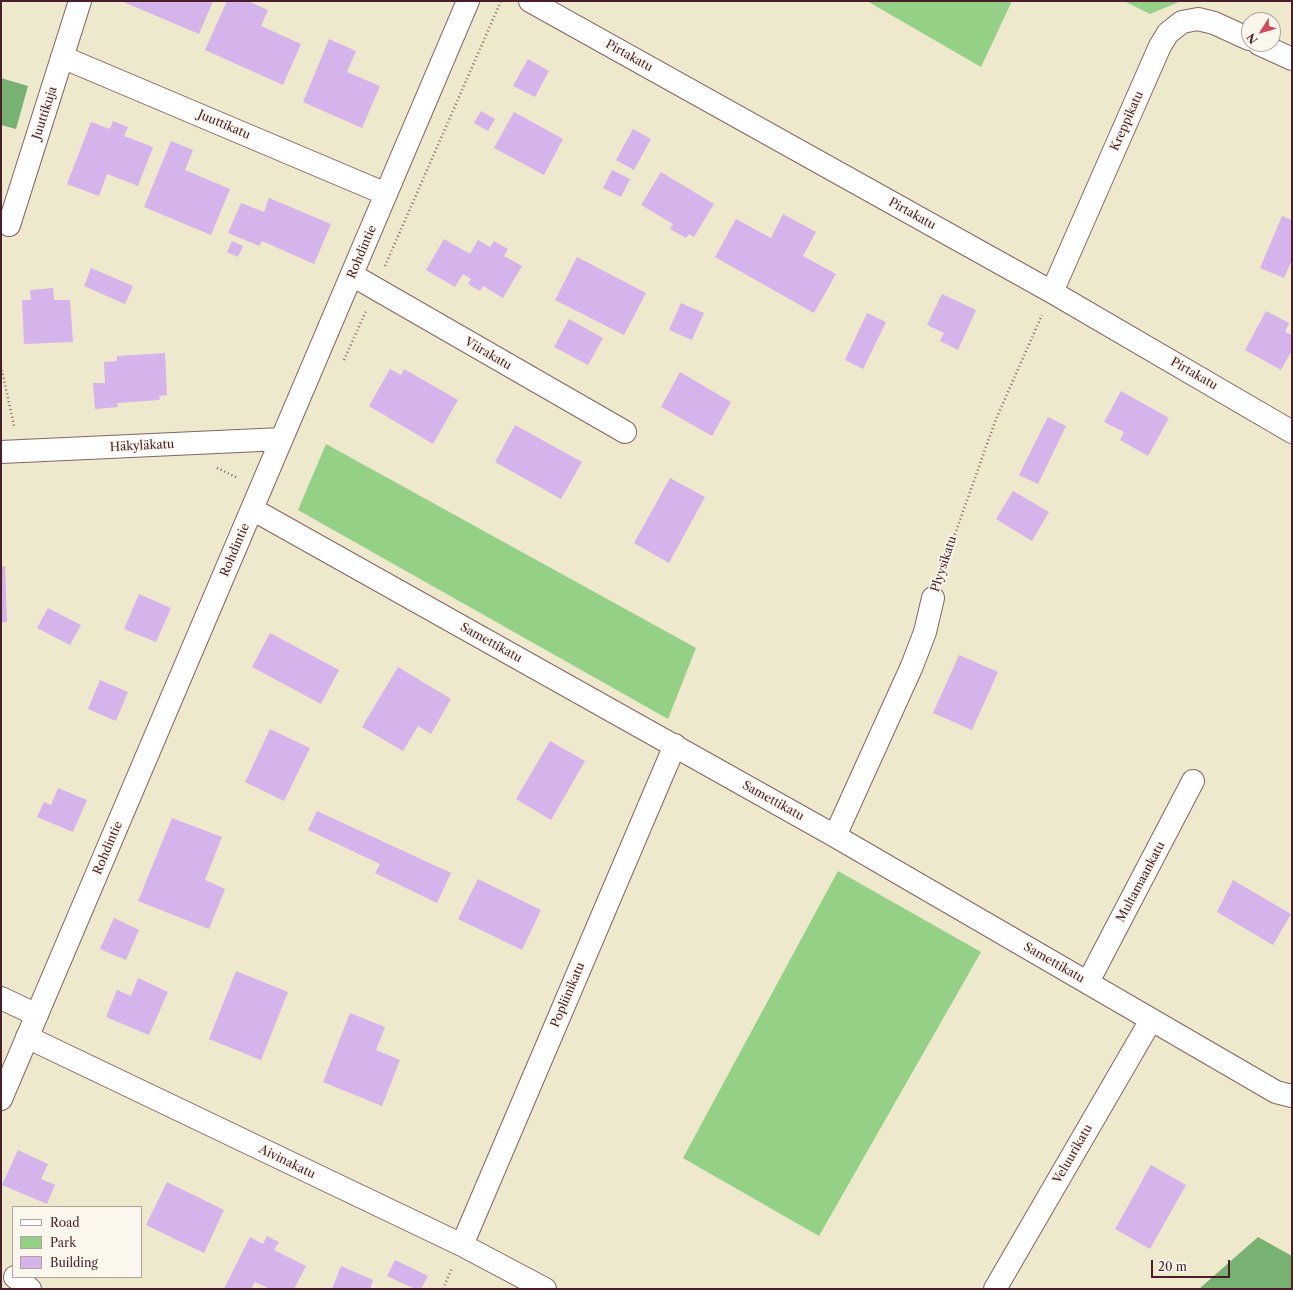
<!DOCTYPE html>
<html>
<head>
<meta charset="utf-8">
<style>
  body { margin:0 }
  #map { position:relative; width:1293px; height:1290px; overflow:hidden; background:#eee8cc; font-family:"Libre Caslon Text",serif }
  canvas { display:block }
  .frame { position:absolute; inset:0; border:2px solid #4a1f2b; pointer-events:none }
  .legend { position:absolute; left:12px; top:1206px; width:130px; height:72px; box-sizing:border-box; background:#fbf7ec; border:1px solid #b4a19f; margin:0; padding:5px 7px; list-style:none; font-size:12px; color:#4a1f2b }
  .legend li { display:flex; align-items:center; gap:8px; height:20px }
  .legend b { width:20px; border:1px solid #b4a19f }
  .north { position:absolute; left:1241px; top:12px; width:40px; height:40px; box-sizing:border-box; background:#fbf7ec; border:1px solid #b4a19f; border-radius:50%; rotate:233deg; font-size:11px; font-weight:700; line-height:16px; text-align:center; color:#4a1f2b }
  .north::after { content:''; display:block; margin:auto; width:14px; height:18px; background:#d1495b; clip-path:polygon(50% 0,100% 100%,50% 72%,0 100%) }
  .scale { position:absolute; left:1151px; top:1260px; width:79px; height:18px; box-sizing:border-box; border:2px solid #4a1f2b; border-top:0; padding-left:5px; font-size:12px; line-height:14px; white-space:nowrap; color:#4a1f2b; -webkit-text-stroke:3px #fbf7ec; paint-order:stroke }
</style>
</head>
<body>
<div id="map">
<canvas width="1293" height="1290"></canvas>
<div class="frame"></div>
<ul class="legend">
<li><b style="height:5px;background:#fff"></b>Road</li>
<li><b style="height:11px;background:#94d085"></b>Park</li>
<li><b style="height:11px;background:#d5b4ec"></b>Building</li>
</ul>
<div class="north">N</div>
<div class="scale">20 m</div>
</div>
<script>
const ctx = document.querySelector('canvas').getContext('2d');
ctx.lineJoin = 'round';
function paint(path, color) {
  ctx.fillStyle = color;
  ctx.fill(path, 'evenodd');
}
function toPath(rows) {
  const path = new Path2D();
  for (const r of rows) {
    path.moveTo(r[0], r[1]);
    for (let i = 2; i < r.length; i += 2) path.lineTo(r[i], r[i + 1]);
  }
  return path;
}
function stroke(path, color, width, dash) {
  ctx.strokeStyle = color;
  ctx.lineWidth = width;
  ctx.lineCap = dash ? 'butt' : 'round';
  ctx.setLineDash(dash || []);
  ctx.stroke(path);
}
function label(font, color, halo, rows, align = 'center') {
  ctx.font = font + ' "Libre Caslon Text",serif';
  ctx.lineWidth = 3.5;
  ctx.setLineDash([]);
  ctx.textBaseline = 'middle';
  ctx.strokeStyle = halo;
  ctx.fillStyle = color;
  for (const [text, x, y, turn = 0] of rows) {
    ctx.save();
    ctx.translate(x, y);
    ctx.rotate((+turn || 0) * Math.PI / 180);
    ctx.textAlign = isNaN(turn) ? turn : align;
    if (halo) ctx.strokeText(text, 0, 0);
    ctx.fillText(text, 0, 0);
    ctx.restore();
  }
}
const green = toPath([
  [867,1,1012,1,981,67],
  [1124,1,1181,1,1150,14],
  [326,444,696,648,668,719,298,510],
  [838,871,981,952,819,1236,683,1158]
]);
const forest = toPath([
  [1,78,28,86,16,129,1,125],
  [1258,1237,1292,1256,1292,1289,1199,1289]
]);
const building = toPath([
  [121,1,213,1,199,34],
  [227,1,248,1,268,10,261,26,301,44,283,85,205,50],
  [329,39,356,51,347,72,380,86,362,128,303,102],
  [528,59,549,71,535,97,513,86],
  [481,111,495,119,488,131,474,123],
  [514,112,563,139,544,175,494,148],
  [113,121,128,127,124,136,153,147,138,186,107,174,99,196,67,184,91,122,110,129],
  [633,129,651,139,634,170,616,160],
  [171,141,193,150,185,170,230,189,211,235,144,207],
  [612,170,630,179,621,197,603,188],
  [661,172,714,204,694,237,689,234,686,238,670,229,673,224,641,205],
  [269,198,331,224,314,264,262,241,259,246,228,233,241,203,264,212],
  [783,214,816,232,803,256,836,274,814,313,715,257,736,219,771,238],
  [1282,216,1292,220,1292,260,1284,278,1260,268],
  [444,239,470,254,478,240,490,247,494,241,508,249,504,256,522,266,503,298,483,286,480,291,468,284,471,279,463,274,455,287,426,270],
  [232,241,243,246,238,257,227,252],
  [577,257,646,293,624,335,555,300],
  [91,268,133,286,125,304,84,286],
  [53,288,54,300,70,300,73,342,24,344,22,300,31,300,30,290],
  [942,294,976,310,958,350,940,341,944,333,927,325],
  [681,303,704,313,692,340,669,330],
  [1266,311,1289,323,1285,332,1292,335,1292,350,1281,370,1245,350],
  [867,313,886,322,863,369,845,360],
  [569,319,603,338,588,365,554,347],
  [165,353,167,395,159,396,160,400,117,403,118,407,95,409,93,383,105,383,104,362,117,361,117,356],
  [390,369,401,375,404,369,458,400,433,444,369,406],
  [680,372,731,402,712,436,661,407],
  [1121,391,1169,418,1148,456,1120,440,1124,432,1104,422],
  [1048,417,1066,426,1038,484,1019,475],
  [515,425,582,462,561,499,495,462],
  [670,478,705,497,669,563,634,543],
  [1013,491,1049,512,1032,541,996,519],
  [5,566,7,622,1,622,1,567],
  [139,594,171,608,156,642,124,629],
  [48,608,81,625,70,645,37,628],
  [270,633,339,670,321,704,252,667],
  [959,655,998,672,972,730,933,713],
  [398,667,451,699,431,734,418,726,403,751,362,727],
  [100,680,128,692,116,721,88,709],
  [270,729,310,748,284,801,245,782],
  [550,741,585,761,551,820,516,799],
  [58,788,87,800,73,832,37,817,44,802,51,805],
  [317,811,451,873,437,903,375,873,380,864,308,830],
  [172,818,222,837,205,880,225,889,209,929,138,901],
  [478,879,541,910,522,950,458,919],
  [1233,880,1291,914,1273,945,1217,912],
  [114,918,139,930,126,960,100,949],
  [236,971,288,992,261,1060,209,1039],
  [138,978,168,992,149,1035,106,1017,117,990,131,996],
  [350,1013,385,1027,376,1050,400,1060,382,1106,323,1082],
  [18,1150,48,1164,41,1179,55,1185,47,1204,2,1185],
  [1151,1165,1186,1185,1150,1249,1115,1229],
  [167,1182,224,1210,204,1253,146,1225],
  [267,1236,279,1242,274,1250,306,1266,294,1289,270,1289,255,1282,251,1289,224,1289,250,1237,263,1244],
  [395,1260,428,1276,421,1289,415,1289,387,1276],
  [341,1266,373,1280,370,1289,332,1289]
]);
const path = toPath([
  [385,266,501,1],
  [344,360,366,311],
  [1,366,14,426],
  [217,468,238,478],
  [940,576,996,419,1042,315],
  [443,1289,452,1268]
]);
const street = toPath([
  [530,1,1052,292,1292,432],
  [1259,44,1292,59],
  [62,57,386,194],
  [9,225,80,1],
  [352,275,625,432],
  [1052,292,1160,46,1168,33,1182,22,1198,19,1214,23,1249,39],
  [1,452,282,439],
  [252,509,835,836,1276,1092,1292,1096],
  [835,836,912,666,925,632,933,598],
  [1088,982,1193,781],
  [1,998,37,1015],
  [27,1037,462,1245,545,1289],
  [1,1099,468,1],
  [462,1245,675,745],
  [15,1277,30,1289],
  [995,1289,1151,1020]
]);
const streetNames = [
  ["Pirtakatu",629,56,29],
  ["Juuttikuja",45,113,-72],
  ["Kreppikatu",1127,121,-66],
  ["Juuttikatu",224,125,23],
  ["Pirtakatu",912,214,29],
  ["Rohdintie",362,252,-67],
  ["Viirakatu",488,354,30],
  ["Pirtakatu",1194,374,30],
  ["Häkyläkatu",142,446,-3],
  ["Rohdintie",235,550,-67],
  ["Plyysikatu",944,564,-72],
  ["Samettikatu",491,643,29],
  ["Samettikatu",773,801,29],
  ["Rohdintie",108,848,-67],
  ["Multamaankatu",1141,882,-62],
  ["Samettikatu",1054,963,30],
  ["Popliinikatu",568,995,-67],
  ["Veluurikatu",1073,1154,-60],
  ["Aivinakatu",287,1162,26]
];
paint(green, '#94d085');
paint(forest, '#77b272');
paint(building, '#d5b4ec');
stroke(street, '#836563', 24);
stroke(path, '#836563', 2.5, [1, 3]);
stroke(street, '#fff', 22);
label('12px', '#4a1f2b', '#fbf7ec', streetNames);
</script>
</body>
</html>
